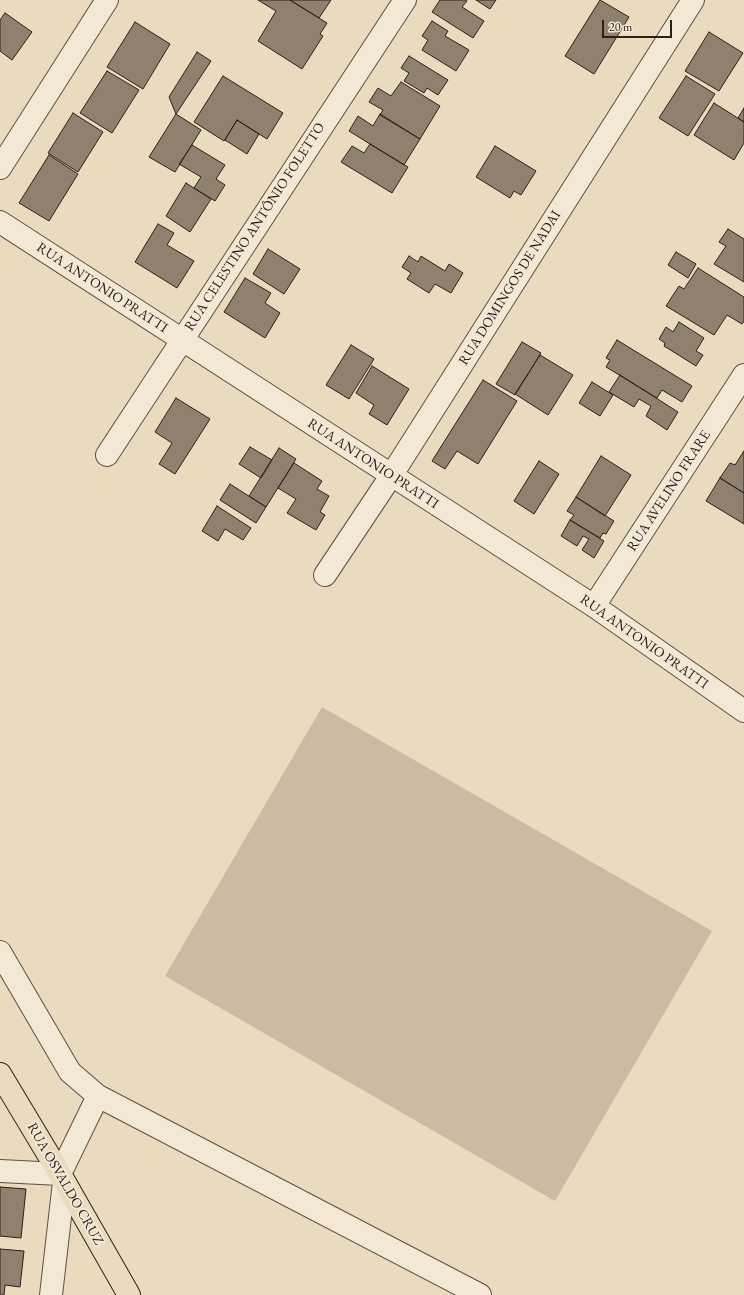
<!DOCTYPE html>
<html>
<head>
<meta charset="utf-8">
<style>
  body { margin:0 }
  #map { position:relative; width:744px; height:1295px; overflow:hidden; background:#ebdbbe; font-family:"EB Garamond",serif }
  canvas { display:block }
  .scale { position:absolute; left:602px; top:20px; width:70px; height:18px; box-sizing:border-box; border:2px solid #2b201a; border-top:0; padding-left:5px; font-size:12px; line-height:14px; white-space:nowrap; color:#2b201a; -webkit-text-stroke:3px #f2e8d5; paint-order:stroke }
</style>
</head>
<body>
<div id="map">
<canvas width="744" height="1295"></canvas>
<div class="scale">20 m</div>
</div>
<script>
const ctx = document.querySelector('canvas').getContext('2d');
ctx.lineJoin = 'round';
function paint(path, color) {
  ctx.fillStyle = color;
  ctx.fill(path, 'evenodd');
}
function toPath(rows) {
  const path = new Path2D();
  for (const r of rows) {
    path.moveTo(r[0], r[1]);
    for (let i = 2; i < r.length; i += 2) path.lineTo(r[i], r[i + 1]);
  }
  return path;
}
function stroke(path, color, width, dash) {
  ctx.strokeStyle = color;
  ctx.lineWidth = width;
  ctx.lineCap = dash ? 'butt' : 'round';
  ctx.setLineDash(dash || []);
  ctx.stroke(path);
}
function label(font, color, halo, rows, align = 'center') {
  ctx.font = font + ' "EB Garamond",serif';
  ctx.lineWidth = 4;
  ctx.setLineDash([]);
  ctx.textBaseline = 'middle';
  ctx.strokeStyle = halo;
  ctx.fillStyle = color;
  for (const [text, x, y, turn = 0] of rows) {
    ctx.save();
    ctx.translate(x, y);
    ctx.rotate((+turn || 0) * Math.PI / 180);
    ctx.textAlign = isNaN(turn) ? turn : align;
    if (halo) ctx.strokeText(text, 0, 0);
    ctx.fillText(text, 0, 0);
    ctx.restore();
  }
}
const green = toPath([
  [322,707,712,931,555,1201,165,976]
]);
const building = toPath([
  [258,0,290,0,327,23,320,34,323,36,302,69,258,41,276,11,258,0],
  [290,0,331,0,319,18,290,0],
  [440,0,465,0,467,1,462,7,484,21,473,38,432,12,440,0],
  [476,0,496,0,490,9,476,0],
  [600,0,629,17,594,74,565,56,600,0],
  [5,13,32,32,12,60,0,51,0,20,5,13],
  [432,21,448,31,445,36,469,50,456,71,422,50,428,40,422,36,432,21],
  [135,22,170,44,143,89,107,67,135,22],
  [709,32,743,53,719,91,685,71,709,32],
  [197,52,211,61,176,114,169,97,197,52],
  [409,56,448,80,438,95,427,88,424,93,404,81,409,73,401,68,409,56],
  [107,71,139,90,112,133,80,113,107,71],
  [223,76,283,113,267,139,237,120,224,141,194,122,223,76],
  [686,76,715,94,688,136,659,118,686,76],
  [401,82,440,106,420,139,380,115,383,110,369,102,378,88,391,96,401,82],
  [714,103,744,122,744,143,734,160,694,135,714,103],
  [744,108,744,122,738,118,744,108],
  [73,113,103,132,78,172,48,153,73,113],
  [176,114,201,130,175,172,149,157,176,114],
  [380,114,420,139,404,165,349,131,358,116,373,126,380,114],
  [237,120,259,134,247,154,225,140,237,120],
  [370,144,408,167,392,193,341,162,352,146,364,153,370,144],
  [192,145,225,165,216,179,225,185,215,201,194,188,201,177,179,164,192,145],
  [495,146,536,171,521,195,514,191,510,198,476,177,495,146],
  [49,155,78,174,49,221,19,203,49,155],
  [186,183,211,199,190,232,166,216,186,183],
  [158,224,174,233,167,245,194,261,177,288,135,262,158,224],
  [728,229,744,239,744,282,714,264,726,246,719,242,728,229],
  [268,249,300,269,284,294,253,274,268,249],
  [676,252,696,264,688,278,668,265,676,252],
  [409,256,418,262,421,256,445,271,449,264,463,273,451,293,435,284,429,293,407,279,411,273,402,267,409,256],
  [698,268,744,297,744,321,742,324,727,315,714,335,666,306,679,286,684,289,698,268],
  [245,278,271,293,265,303,280,313,265,338,224,312,245,278],
  [679,322,704,338,696,351,703,355,696,366,664,346,665,343,659,339,666,327,673,332,679,322],
  [617,340,692,386,682,402,662,390,657,398,606,367,610,360,606,358,617,340],
  [522,342,541,353,515,395,496,384,522,342],
  [351,345,374,359,349,399,326,385,351,345],
  [540,355,573,375,548,415,515,394,540,355],
  [372,366,409,389,387,425,369,414,374,405,356,393,372,366],
  [620,375,678,412,667,430,646,416,651,406,639,399,634,407,609,392,620,375],
  [483,380,517,401,478,464,457,451,445,469,432,461,483,380],
  [592,382,613,395,600,416,579,403,592,382],
  [176,398,210,419,175,474,159,464,172,443,155,432,176,398],
  [250,447,272,460,261,478,239,464,250,447],
  [279,448,296,459,266,507,249,496,279,448],
  [744,451,744,493,720,478,730,463,735,465,744,451],
  [601,456,631,475,605,516,576,497,601,456],
  [539,461,559,474,534,514,514,501,539,461],
  [294,463,322,481,317,489,329,496,320,512,325,515,316,530,287,513,296,499,278,488,294,463],
  [720,478,744,493,744,524,706,501,720,478],
  [230,484,266,507,256,523,220,500,230,484],
  [576,497,614,521,606,534,603,533,600,538,570,520,574,515,567,511,576,497],
  [217,506,251,528,243,540,225,529,218,541,202,531,217,506],
  [570,520,604,541,594,558,582,550,589,539,583,536,577,546,561,536,570,520],
  [0,1187,26,1189,21,1238,0,1236,0,1187],
  [0,1249,24,1251,20,1287,5,1285,4,1295,0,1295,0,1249]
]);
const minor = toPath([
  [0,168,107,0],
  [0,222,594,606,744,711],
  [107,455,405,0],
  [325,575,391,476,693,0],
  [594,606,744,375],
  [0,952,70,1072,98,1096,480,1295],
  [0,1171,60,1174,98,1096],
  [51,1295,64,1182]
]);
const highway = toPath([
  [0,1074,60,1174,129,1295]
]);
const streetNames = [
  ["RUA CELESTINO ANTÔNIO FOLETTO",255,227,-57],
  ["RUA ANTONIO PRATTI",102,288,33],
  ["RUA DOMINGOS DE NADAI",510,288,-58],
  ["RUA ANTONIO PRATTI",373,464,33],
  ["RUA AVELINO FRARE",669,491,-57],
  ["RUA ANTONIO PRATTI",644,642,35],
  ["RUA OSVALDO CRUZ",65,1184,60]
];
paint(green, '#cabba2');
paint(building, '#8f816f');
stroke(building, '#2b201a', 1);
stroke(minor, '#5b4f43', 24);
stroke(highway, '#2b201a', 24);
stroke(minor, '#f2e8d5', 22);
stroke(highway, '#ebdbbe', 22);
label('14px', '#2b201a', '#f2e8d5', streetNames);
</script>
</body>
</html>
